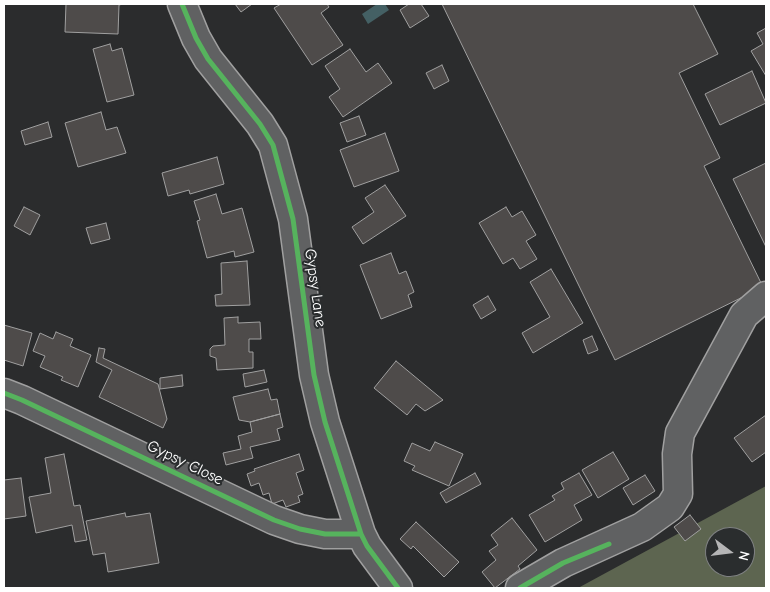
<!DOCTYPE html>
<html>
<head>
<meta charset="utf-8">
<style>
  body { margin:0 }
  #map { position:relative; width:770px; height:592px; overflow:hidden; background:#2b2c2d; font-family:"Comic Neue",sans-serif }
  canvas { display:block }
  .frame { position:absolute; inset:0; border:5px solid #fff; pointer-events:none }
  .north { position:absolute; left:705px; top:527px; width:50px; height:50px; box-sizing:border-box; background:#2a2d2e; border:1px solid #7f8182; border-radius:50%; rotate:105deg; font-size:14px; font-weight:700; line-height:20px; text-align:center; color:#fff }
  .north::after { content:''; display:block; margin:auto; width:18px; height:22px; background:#b5b5b6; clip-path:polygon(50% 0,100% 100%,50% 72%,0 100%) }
</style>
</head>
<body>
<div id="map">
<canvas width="770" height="592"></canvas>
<div class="frame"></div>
<div class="north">N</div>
</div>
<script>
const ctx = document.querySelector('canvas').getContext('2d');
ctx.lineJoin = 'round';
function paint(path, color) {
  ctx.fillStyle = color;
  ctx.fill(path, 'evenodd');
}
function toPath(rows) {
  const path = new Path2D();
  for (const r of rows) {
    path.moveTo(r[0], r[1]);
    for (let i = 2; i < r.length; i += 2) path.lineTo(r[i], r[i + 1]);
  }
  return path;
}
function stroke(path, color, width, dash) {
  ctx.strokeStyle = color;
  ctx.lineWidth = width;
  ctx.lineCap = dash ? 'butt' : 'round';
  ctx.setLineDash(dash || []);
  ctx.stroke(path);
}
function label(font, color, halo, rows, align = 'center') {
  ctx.font = font + ' "Comic Neue",sans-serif';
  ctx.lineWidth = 4;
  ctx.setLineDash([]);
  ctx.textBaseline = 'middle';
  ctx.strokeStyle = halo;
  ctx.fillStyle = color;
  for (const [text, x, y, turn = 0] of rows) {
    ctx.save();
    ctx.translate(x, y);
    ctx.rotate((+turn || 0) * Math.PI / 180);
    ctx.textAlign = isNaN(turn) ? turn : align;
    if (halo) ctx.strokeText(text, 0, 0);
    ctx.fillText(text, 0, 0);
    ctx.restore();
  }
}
const green = toPath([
  [766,486,766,588,578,588],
  [715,537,745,537,745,567,715,567]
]);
const water = toPath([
  [377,4,385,4,389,10,368,24,362,14]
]);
const building = toPath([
  [66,4,123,4,119,5,118,34,65,32,66,4],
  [235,4,252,4,241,12,235,4],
  [281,4,327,4,329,7,321,13,343,45,312,65,274,8,281,4],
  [409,4,421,4,429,16,410,28,400,10,409,4],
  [442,4,693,4,718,54,679,73,720,158,704,166,763,287,615,360,442,4],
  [766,28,766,76,751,51,763,44,757,33,766,28],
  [110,44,112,51,122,48,134,95,107,102,93,49,110,44],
  [350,49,366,72,378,63,392,83,343,117,329,97,340,89,325,66,350,49],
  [442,65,449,81,434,89,426,73,442,65],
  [752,71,766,103,720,125,705,94,752,71],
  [101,112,106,130,117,127,126,153,78,167,65,123,101,112],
  [359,116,366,135,347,142,340,123,359,116],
  [48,122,52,137,25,145,21,131,48,122],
  [385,133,399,171,354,187,340,150,385,133],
  [217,157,224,184,190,194,189,190,168,196,162,173,217,157],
  [766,163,766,247,733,179,766,163],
  [385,185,406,216,363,244,352,227,374,212,365,198,385,185],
  [216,194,222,214,242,208,254,252,235,257,234,251,207,258,197,221,200,220,194,201,216,194],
  [24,207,40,215,30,235,14,226,24,207],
  [506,207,512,217,522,211,536,235,526,241,537,259,520,269,513,258,503,264,479,223,506,207],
  [106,223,110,239,91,244,86,228,106,223],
  [391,253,399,274,406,271,414,292,408,295,412,307,381,319,360,265,391,253],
  [247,261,250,305,216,306,215,295,222,294,221,263,247,261],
  [551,269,583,323,533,353,522,333,550,317,530,282,551,269],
  [488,296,496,310,481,319,473,305,488,296],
  [238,317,238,323,260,322,261,339,249,339,249,352,253,352,253,368,217,370,216,358,210,356,210,349,213,346,225,345,224,318,238,317],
  [4,325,32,333,23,366,4,360,4,325],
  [56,332,73,339,70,346,91,355,78,387,61,380,63,377,40,367,45,356,33,351,40,333,53,339,56,332],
  [592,336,598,350,588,354,583,340,592,336],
  [99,348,105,349,103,358,158,384,167,419,163,428,99,397,112,370,96,362,99,348],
  [396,361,443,400,425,411,416,404,407,415,374,388,396,361],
  [264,370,267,382,245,387,243,374,264,370],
  [182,375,183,386,160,389,160,378,182,375],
  [268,389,271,400,277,399,280,414,250,422,239,420,233,397,268,389],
  [280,414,283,427,277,429,280,440,250,447,253,458,226,465,223,453,241,449,238,436,252,432,250,422,280,414],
  [766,415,766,452,752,462,734,438,766,415],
  [435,442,463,454,449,486,412,470,415,466,404,461,412,443,430,451,435,442],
  [613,452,629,479,598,498,582,470,613,452],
  [64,454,74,506,80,505,87,540,75,542,72,525,36,533,29,497,51,493,45,458,64,454],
  [299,454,304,470,296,473,303,494,298,496,300,502,286,507,283,500,272,504,269,493,263,495,259,483,251,486,247,474,255,471,254,469,299,454],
  [475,473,481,484,446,503,440,493,475,473],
  [579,473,592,495,574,505,582,520,545,542,529,515,555,500,552,496,564,489,561,483,579,473],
  [645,475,655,491,633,505,623,488,645,475],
  [21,478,26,516,4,519,4,480,21,478],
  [125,513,126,517,150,513,159,563,108,572,105,553,93,555,86,521,125,513],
  [690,515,701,529,685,541,674,527,690,515],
  [512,518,537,550,518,566,520,569,495,588,482,572,496,560,489,551,498,545,491,535,512,518],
  [416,522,459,562,444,577,413,546,411,549,400,539,416,522]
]);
const minor = toPath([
  [182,4,196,38,208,59,260,124,273,145,293,219,314,375,325,422,361,534,367,546,398,588],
  [4,393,22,400,274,520,300,529,325,534,361,534],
  [520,588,563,563,642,527,670,507,678,494,677,454,680,433,744,315,766,296]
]);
const cycleway = toPath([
  [182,4,196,38,208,59,260,124,273,145,293,219,314,375,325,422,361,534,367,546,398,588],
  [4,393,22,400,274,520,300,529,325,534,361,534],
  [520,588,563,563,609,544]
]);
const streetNames = [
  ["Gypsy Lane",315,288,82],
  ["Gypsy Close",185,463,26]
];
paint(green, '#5d6550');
paint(water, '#446064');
paint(building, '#4e4b4a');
stroke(building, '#a0a0a0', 1);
stroke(minor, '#a0a0a0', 31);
stroke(minor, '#606162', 28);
stroke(cycleway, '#56b35d', 5);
label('16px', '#fff', '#2a2d2e', streetNames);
</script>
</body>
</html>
